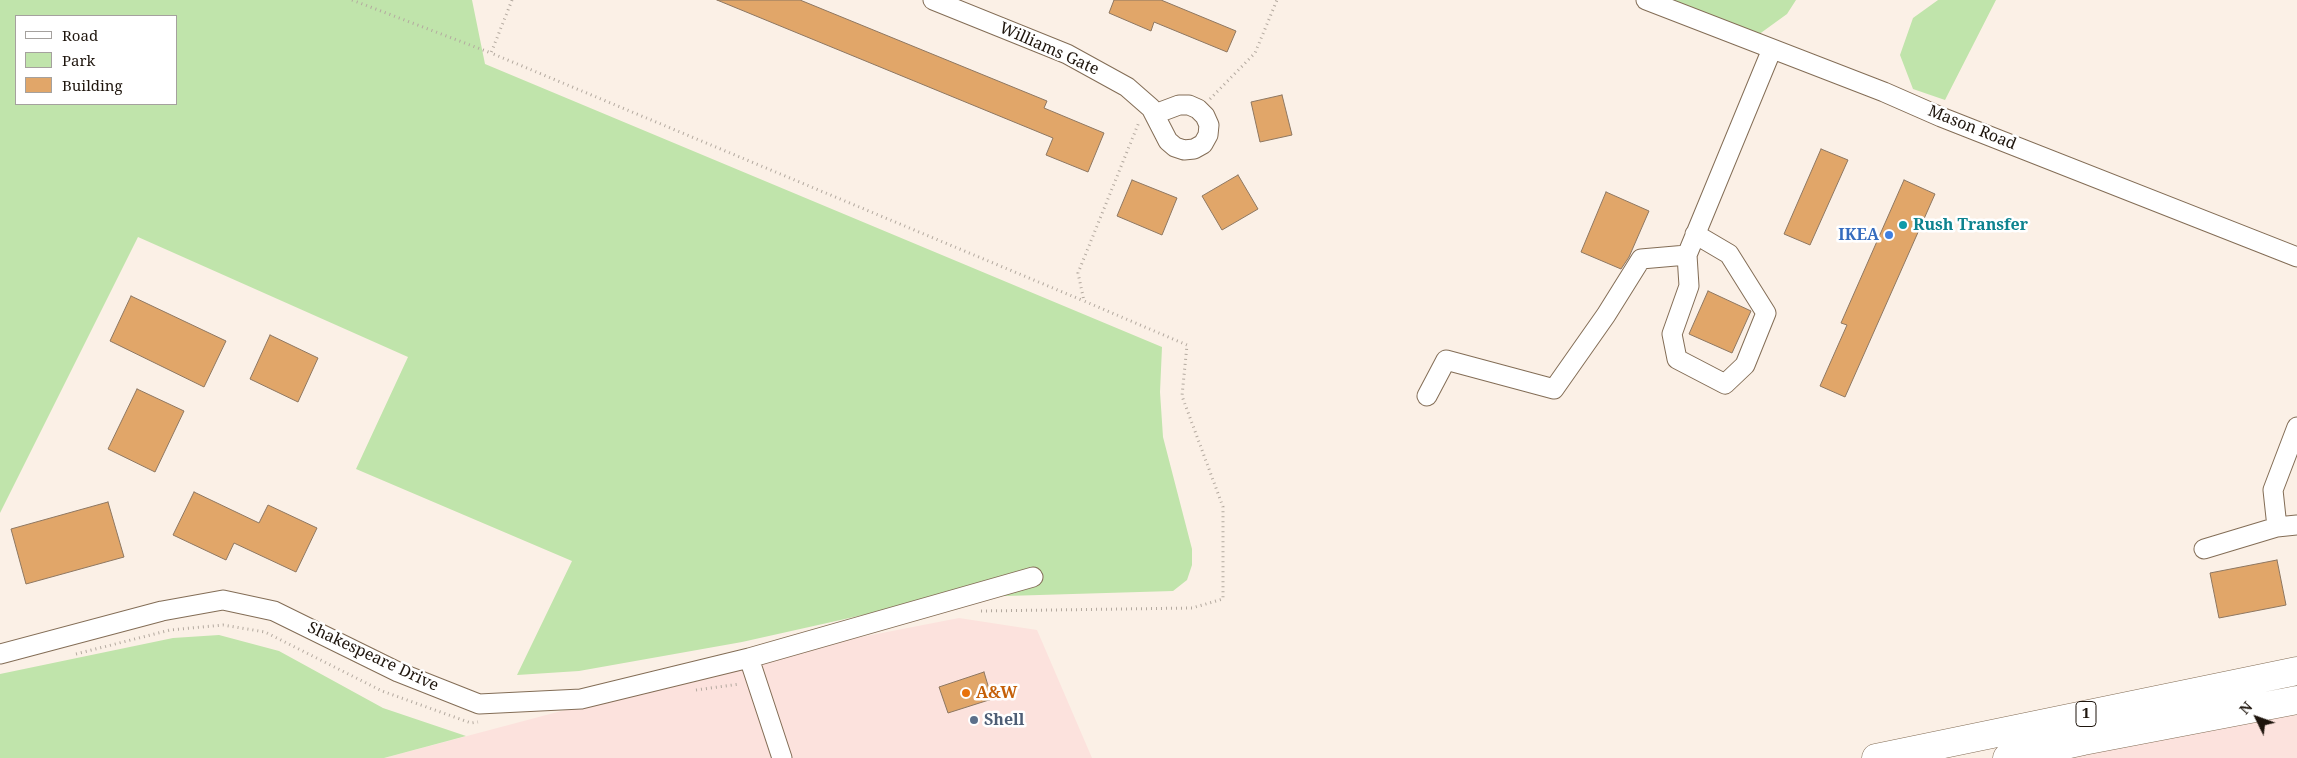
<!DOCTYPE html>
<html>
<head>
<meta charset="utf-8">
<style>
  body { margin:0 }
  #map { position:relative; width:2297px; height:758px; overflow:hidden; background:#fbf0e6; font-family:"Noto Serif",serif }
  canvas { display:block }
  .legend { position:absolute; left:15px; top:15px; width:162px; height:90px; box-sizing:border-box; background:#fff; border:1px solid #a5a19e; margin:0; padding:6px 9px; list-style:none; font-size:15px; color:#1e150d }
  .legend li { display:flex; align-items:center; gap:10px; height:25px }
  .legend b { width:25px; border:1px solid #a5a19e }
  .north { position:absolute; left:2232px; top:693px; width:50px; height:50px; -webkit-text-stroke:4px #fff; paint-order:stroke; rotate:312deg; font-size:14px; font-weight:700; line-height:20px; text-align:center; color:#1e150d }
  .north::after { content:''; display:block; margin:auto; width:18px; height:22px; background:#1e150d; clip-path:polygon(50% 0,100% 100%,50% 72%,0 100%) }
</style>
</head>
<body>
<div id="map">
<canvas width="2297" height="758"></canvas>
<ul class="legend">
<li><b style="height:6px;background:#fff"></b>Road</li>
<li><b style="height:14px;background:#c0e4ab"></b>Park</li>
<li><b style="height:14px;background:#e1a669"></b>Building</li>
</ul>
<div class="north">N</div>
</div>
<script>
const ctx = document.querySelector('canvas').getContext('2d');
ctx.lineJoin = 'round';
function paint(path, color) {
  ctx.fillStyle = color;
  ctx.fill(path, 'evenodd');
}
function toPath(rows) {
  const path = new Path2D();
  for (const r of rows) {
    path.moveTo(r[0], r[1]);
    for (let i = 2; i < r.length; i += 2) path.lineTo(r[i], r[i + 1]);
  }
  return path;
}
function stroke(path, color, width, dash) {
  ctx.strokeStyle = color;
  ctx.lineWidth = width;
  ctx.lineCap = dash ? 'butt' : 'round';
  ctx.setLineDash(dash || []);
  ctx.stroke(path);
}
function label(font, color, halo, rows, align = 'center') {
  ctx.font = font + ' "Noto Serif",serif';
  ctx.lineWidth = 5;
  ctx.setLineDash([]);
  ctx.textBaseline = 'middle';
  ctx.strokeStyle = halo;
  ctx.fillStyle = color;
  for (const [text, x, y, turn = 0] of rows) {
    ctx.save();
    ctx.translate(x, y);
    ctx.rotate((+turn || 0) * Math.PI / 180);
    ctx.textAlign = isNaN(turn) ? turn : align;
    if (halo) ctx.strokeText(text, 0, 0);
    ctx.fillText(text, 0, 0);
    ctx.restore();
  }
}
const commercial = toPath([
  [959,618,1037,630,1092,758,384,758,784,652],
  [2297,704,2297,758,2060,758]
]);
const green = toPath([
  [0,0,472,0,485,64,1162,347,1160,392,1163,437,1192,549,1192,565,1187,580,1173,591,939,598,742,642,579,671,517,675,572,561,356,469,408,357,138,237,0,513],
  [16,16,176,16,176,104,16,104],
  [1671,0,1796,0,1787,14,1758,35],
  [1938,0,1996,0,1945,100,1913,89,1900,55,1913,18],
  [219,635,279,651,383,708,466,736,384,758,0,758,0,674,173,638]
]);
const building = toPath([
  [717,0,800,0,1047,101,1044,108,1104,133,1088,172,1046,155,1053,138,717,0],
  [1114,0,1161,0,1236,31,1227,52,1154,22,1151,31,1109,13,1114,0],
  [1282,95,1292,135,1260,142,1251,102,1282,95],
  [1821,149,1848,160,1810,245,1784,234,1821,149],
  [1238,175,1258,209,1222,230,1202,196,1238,175],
  [1132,180,1177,198,1162,235,1117,216,1132,180],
  [1904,180,1935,194,1845,397,1820,386,1847,325,1841,323,1904,180],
  [1606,192,1649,211,1629,257,1621,269,1581,252,1606,192],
  [1708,291,1751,311,1732,353,1689,334,1708,291],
  [131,296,226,341,204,387,110,341,131,296],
  [270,335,318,358,298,402,250,379,270,335],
  [137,389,184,411,155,472,108,449,137,389],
  [194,492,259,523,268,505,317,528,296,572,234,543,226,560,173,535,194,492],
  [108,502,124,557,26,584,11,529,108,502],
  [2277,560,2286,605,2219,618,2210,573,2277,560],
  [984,672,992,699,948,713,939,687,984,672]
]);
const path = toPath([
  [352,0,491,53],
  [512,0,491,53,1084,301],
  [1210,99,1255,53,1277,0],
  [981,611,1192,608,1223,599,1223,507,1182,396,1187,345,1084,301,1078,273,1139,122],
  [76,654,170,630,223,625,265,632,382,691,471,723,478,722],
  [696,690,740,684]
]);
const minor = toPath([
  [933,0,1067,54,1127,87,1151,108,1168,141,1175,147,1184,150,1194,149,1203,144,1208,135,1209,125,1205,116,1198,109,1189,105,1179,105,1155,114],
  [1646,0,1884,92,1941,117,2297,257],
  [1687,255,1689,286,1672,334,1677,359,1725,384,1745,365,1766,313,1729,254,1695,234],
  [1427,396,1446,360,1554,389,1606,315,1641,259,1687,255,1772,49],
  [2277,527,2273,490,2297,427],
  [2204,549,2277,527,2297,525],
  [0,654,162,611,223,600,274,611,398,672,479,704,581,699,749,658,1033,577],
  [749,658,782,758]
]);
const highway = toPath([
  [1876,758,2297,671],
  [2007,758,2083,741,2297,700]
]);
const markers = [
  [1903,225,5,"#0f9aa8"],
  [1889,235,5,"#3f7fe0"],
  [966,693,5,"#e8710a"],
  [974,720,5,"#5c6f8a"]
];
const shields = [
  [2086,714,20]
];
const shieldNames = [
  ["1",2086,714]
];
const streetNames = [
  ["Williams Gate",1049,49,24],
  ["Mason Road",1972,128,22],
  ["Shakespeare Drive",373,657,25]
];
const cultureNames = [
  ["Rush Transfer",1913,225]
];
const shopNames = [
  ["IKEA",1879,235]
];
const foodNames = [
  ["A&W",976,693]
];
const serviceNames = [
  ["Shell",984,720]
];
paint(commercial, '#fce2dd');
paint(green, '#c0e4ab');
paint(building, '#e1a669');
stroke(building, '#8e7761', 1);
stroke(minor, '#836d56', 21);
stroke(highway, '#836d56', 29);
stroke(path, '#b3a99f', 3, [1, 4]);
stroke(minor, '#fff', 19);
stroke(highway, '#fff', 28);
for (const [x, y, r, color] of markers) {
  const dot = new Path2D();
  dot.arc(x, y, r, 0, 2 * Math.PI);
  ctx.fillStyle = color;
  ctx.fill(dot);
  stroke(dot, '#fff', 2);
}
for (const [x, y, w] of shields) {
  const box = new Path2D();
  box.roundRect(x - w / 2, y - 12.5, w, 25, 4);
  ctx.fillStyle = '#fff';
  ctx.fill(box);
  stroke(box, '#1e150d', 1);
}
label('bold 15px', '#1e150d', null, shieldNames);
label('16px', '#1e150d', '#fff', streetNames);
label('bold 16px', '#0d838f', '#fff', cultureNames, 'left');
label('bold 16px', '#366cbe', '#fff', shopNames, 'right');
label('bold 16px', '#c56008', '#fff', foodNames, 'left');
label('bold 16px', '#4e5e75', '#fff', serviceNames, 'left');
</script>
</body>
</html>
